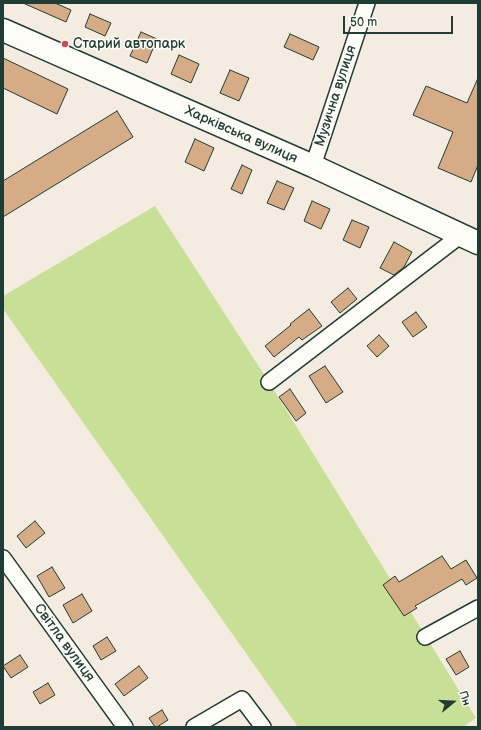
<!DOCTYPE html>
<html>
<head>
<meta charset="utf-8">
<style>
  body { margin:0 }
  #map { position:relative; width:481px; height:730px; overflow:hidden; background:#f5ece1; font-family:"Balsamiq Sans",sans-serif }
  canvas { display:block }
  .frame { position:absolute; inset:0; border:4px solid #1f3d34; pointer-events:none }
  .north { position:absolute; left:433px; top:682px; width:40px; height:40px; -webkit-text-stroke:3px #fdfcf7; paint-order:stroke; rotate:72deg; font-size:11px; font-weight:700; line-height:16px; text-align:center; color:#1f3d34 }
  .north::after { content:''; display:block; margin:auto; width:14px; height:18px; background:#1f3d34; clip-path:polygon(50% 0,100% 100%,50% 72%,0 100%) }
  .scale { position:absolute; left:343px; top:16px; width:110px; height:18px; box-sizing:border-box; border:2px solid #1f3d34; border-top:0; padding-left:5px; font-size:12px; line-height:14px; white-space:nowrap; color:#1f3d34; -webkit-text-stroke:3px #fdfcf7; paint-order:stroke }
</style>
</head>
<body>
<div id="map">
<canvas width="481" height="730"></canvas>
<div class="frame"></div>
<div class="north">Пн</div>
<div class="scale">50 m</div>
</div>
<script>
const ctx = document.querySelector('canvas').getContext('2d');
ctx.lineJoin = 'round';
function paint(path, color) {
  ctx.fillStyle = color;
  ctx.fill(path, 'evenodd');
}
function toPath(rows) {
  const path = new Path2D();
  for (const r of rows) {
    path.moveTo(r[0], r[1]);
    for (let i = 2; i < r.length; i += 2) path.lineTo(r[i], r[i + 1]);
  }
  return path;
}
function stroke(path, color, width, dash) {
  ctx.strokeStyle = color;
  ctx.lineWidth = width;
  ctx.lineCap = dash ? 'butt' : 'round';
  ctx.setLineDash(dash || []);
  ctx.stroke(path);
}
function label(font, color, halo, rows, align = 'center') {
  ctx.font = font + ' "Balsamiq Sans",sans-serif';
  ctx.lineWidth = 3;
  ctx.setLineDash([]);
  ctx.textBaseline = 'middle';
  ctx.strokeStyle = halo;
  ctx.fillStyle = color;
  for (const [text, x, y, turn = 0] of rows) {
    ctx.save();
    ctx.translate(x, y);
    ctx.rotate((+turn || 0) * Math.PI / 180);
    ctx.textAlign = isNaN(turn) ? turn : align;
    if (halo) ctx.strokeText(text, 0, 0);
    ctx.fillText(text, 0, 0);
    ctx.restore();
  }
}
const green = toPath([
  [155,206,269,382,476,718,463,727,298,727,3,309,3,296]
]);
const building = toPath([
  [23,3,55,3,71,10,66,22,23,3],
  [90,14,111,23,105,36,85,27,90,14],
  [141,32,157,39,147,63,130,56,141,32],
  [290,34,319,47,313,60,284,47,290,34],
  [179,55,199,64,191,83,171,74,179,55],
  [3,58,68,89,57,114,3,88,3,58],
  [230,70,249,78,239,101,220,93,230,70],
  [478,78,478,165,471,182,438,168,453,132,413,115,426,86,467,103,478,78],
  [117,111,133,137,3,217,3,181,117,111],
  [195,139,214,148,204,171,185,162,195,139],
  [242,165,252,170,242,194,231,189,242,165],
  [277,181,294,188,284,210,267,203,277,181],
  [312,201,330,209,321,229,304,221,312,201],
  [352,220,369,227,360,248,343,240,352,220],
  [394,242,412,252,404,267,394,275,380,268,394,242],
  [348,288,357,299,340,313,331,302,348,288],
  [309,309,322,326,302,340,299,337,274,357,265,346,291,325,290,324,309,309],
  [416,312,427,327,413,337,402,322,416,312],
  [379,335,389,346,377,357,367,346,379,335],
  [325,366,343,392,326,403,309,376,325,366],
  [290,389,306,413,296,421,279,397,290,389],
  [35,521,45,533,26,548,17,536,35,521],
  [442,556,451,569,466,560,477,578,466,585,462,579,415,606,417,608,404,616,383,585,395,576,399,582,442,556],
  [52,567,65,588,49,597,37,576,52,567],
  [82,594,92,611,73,623,63,605,82,594],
  [107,637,116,651,101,660,93,646,107,637],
  [460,651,469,667,456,675,446,659,460,651],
  [20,655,28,667,11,678,3,666,20,655],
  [139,666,148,678,124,696,115,684,139,666],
  [48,683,55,695,40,704,33,692,48,683],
  [162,710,168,720,157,727,155,727,149,718,162,710]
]);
const street = toPath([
  [313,166,367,3],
  [269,382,461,235],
  [3,558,125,727],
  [425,637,478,608],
  [194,727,242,699,263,727]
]);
const secondary = toPath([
  [3,30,313,166,478,243]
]);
const markers = [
  [65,44,4,"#d1495b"]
];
const poiNames = [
  ["Старий автопарк",73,44]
];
const streetNames = [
  ["Музична вулиця",336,96,-72],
  ["Харківська вулиця",241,135,24],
  ["Світла вулиця",64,643,54]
];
paint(green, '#c8e096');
paint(building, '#d6ac87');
stroke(building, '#1f3d34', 1);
stroke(street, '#1f3d34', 18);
stroke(secondary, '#1f3d34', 25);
stroke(street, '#fdfcf7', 15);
stroke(secondary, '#fdfcf7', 22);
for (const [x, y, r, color] of markers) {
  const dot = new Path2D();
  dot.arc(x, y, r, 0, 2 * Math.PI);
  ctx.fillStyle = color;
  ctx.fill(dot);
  stroke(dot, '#fdfcf7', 1.5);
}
label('14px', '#1f3d34', '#fdfcf7', poiNames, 'left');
label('14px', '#1f3d34', '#fdfcf7', streetNames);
</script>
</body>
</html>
